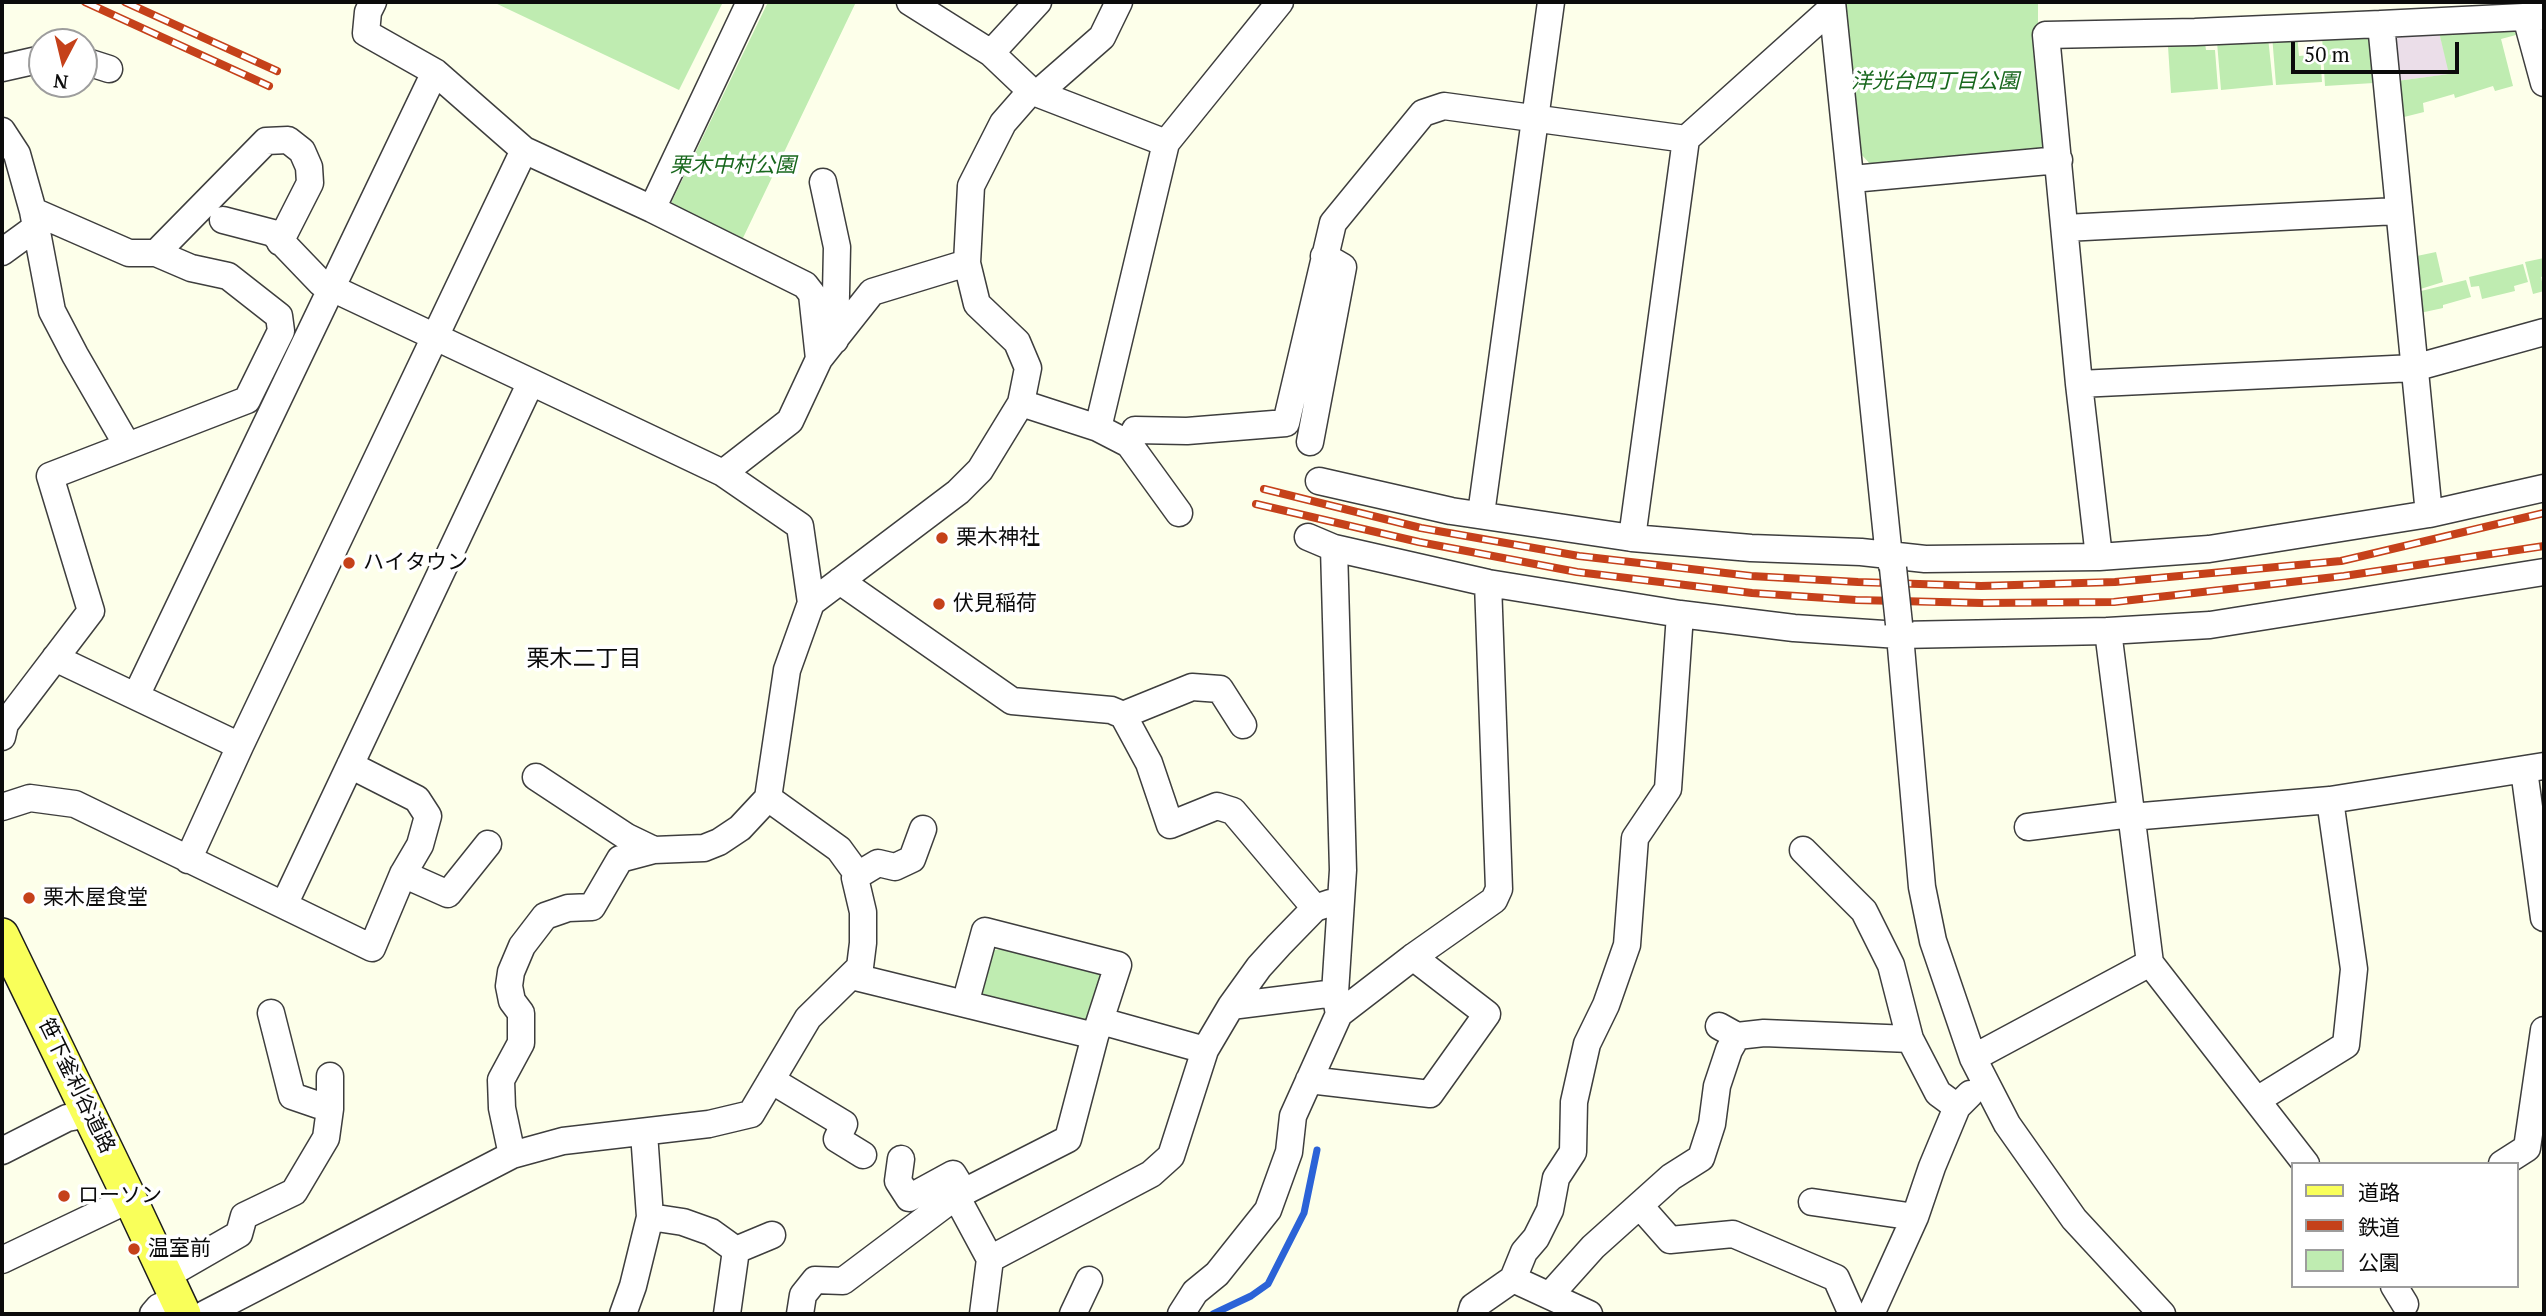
<!DOCTYPE html>
<html>
<head>
<meta charset="utf-8">
<style>
  body { margin:0 }
  #map { position:relative; width:2546px; height:1316px; overflow:hidden; background:#fdffea; font-family:"PT Serif","Noto Sans JP",serif }
  canvas { display:block }
  .frame { position:absolute; inset:0; border:4px solid #0b0b0b; pointer-events:none }
  .legend { position:absolute; left:2291px; top:1162px; width:228px; height:126px; box-sizing:border-box; background:#fff; border:2px solid #9d9d9d; margin:0; padding:9px 12px; list-style:none; font-size:21px; color:#0b0b0b }
  .legend li { display:flex; align-items:center; gap:14px; height:35px }
  .legend b { width:35px; border:2px solid #9d9d9d }
  .north { position:absolute; left:28px; top:28px; width:70px; height:70px; box-sizing:border-box; background:#fff; border:2px solid #9d9d9d; border-radius:50%; rotate:187deg; font-size:19px; font-weight:700; line-height:28px; text-align:center; color:#0b0b0b }
  .north::after { content:''; display:block; margin:auto; width:24px; height:32px; background:#c5411a; clip-path:polygon(50% 0,100% 100%,50% 72%,0 100%) }
  .scale { position:absolute; left:2291px; top:42px; width:168px; height:32px; box-sizing:border-box; border:4px solid #0b0b0b; border-top:0; padding-left:9px; font-size:21px; line-height:24px; white-space:nowrap; color:#0b0b0b; -webkit-text-stroke:5px #fff; paint-order:stroke }
</style>
</head>
<body>
<div id="map">
<canvas width="2546" height="1316"></canvas>
<div class="frame"></div>
<ul class="legend">
<li><b style="height:9px;background:#f9ff5a"></b>道路</li>
<li><b style="height:9px;background:#c5411a"></b>鉄道</li>
<li><b style="height:19px;background:#bfecb1"></b>公園</li>
</ul>
<div class="north">N</div>
<div class="scale">50 m</div>
</div>
<script>
const ctx = document.querySelector('canvas').getContext('2d');
ctx.lineJoin = 'round';
function paint(path, color) {
  ctx.fillStyle = color;
  ctx.fill(path, 'evenodd');
}
function toPath(rows) {
  const path = new Path2D();
  for (const r of rows) {
    path.moveTo(r[0], r[1]);
    for (let i = 2; i < r.length; i += 2) path.lineTo(r[i], r[i + 1]);
  }
  return path;
}
function stroke(path, color, width, dash) {
  ctx.strokeStyle = color;
  ctx.lineWidth = width;
  ctx.lineCap = dash ? 'butt' : 'round';
  ctx.setLineDash(dash || []);
  ctx.stroke(path);
}
function label(font, color, halo, rows, align = 'center') {
  ctx.font = font + ' "PT Serif","Noto Sans JP",serif';
  ctx.lineWidth = 7;
  ctx.setLineDash([]);
  ctx.textBaseline = 'middle';
  ctx.strokeStyle = halo;
  ctx.fillStyle = color;
  for (const [text, x, y, turn = 0] of rows) {
    ctx.save();
    ctx.translate(x, y);
    ctx.rotate((+turn || 0) * Math.PI / 180);
    ctx.textAlign = isNaN(turn) ? turn : align;
    if (halo) ctx.strokeText(text, 0, 0);
    ctx.fillText(text, 0, 0);
    ctx.restore();
  }
}
const industrial = toPath([
  [2438,28,2450,74,2397,81,2390,39,2398,29]
]);
const green = toPath([
  [493,2,723,2,679,90],
  [768,2,856,2,742,240,671,208,672,201],
  [1846,2,2038,2,2038,49,2050,151,1872,166,1860,153],
  [2438,28,2514,29,2516,35,2501,39,2513,86,2495,91,2493,86,2455,98,2454,94,2423,103,2424,112,2400,118,2397,81,2449,74],
  [2365,33,2371,40,2374,83,2325,86,2322,36],
  [2297,34,2299,56,2320,54,2322,82,2276,85,2272,35],
  [2268,37,2273,85,2221,90,2217,42],
  [2205,43,2206,50,2215,50,2218,89,2171,93,2168,46],
  [2436,252,2443,282,2414,291,2412,257],
  [2544,258,2544,276,2541,277,2544,291,2533,294,2525,262],
  [2523,264,2528,282,2514,286,2515,291,2482,299,2479,286,2471,287,2469,277],
  [2466,280,2471,297,2443,305,2443,308,2420,313,2417,292],
  [1000,949,1096,971,1104,979,1093,1015,1083,1023,983,998,979,987,989,951]
]);
const stream = toPath([
  [1213,1314,1251,1296,1268,1284,1304,1213,1317,1150]
]);
const minor = toPath([
  [373,2,368,12,366,33,435,72,524,150,652,209,805,285,812,294,819,359,790,421,723,473],
  [910,2,991,53,1031,91,1166,143],
  [1832,2,1889,557,1893,568],
  [2526,17,2544,83],
  [991,53,1038,2],
  [84,61,109,69],
  [2,68,42,59],
  [1038,93,1102,37,1119,2],
  [2,131,17,154,33,211,129,253,156,253,191,268,228,276,279,316,281,331,247,400,50,476,91,611,5,724,2,737],
  [1852,179,2059,160],
  [823,182,837,247,835,340],
  [652,209,750,2],
  [33,211,52,311,75,355,127,445],
  [223,220,273,233,321,283,531,382],
  [2065,228,2397,211],
  [2,252,35,228],
  [156,253,266,141,288,140,302,151,309,167,310,183,280,242],
  [819,359,872,292,967,263],
  [2079,384,2414,368,2544,332],
  [1021,403,1098,428,1129,444,1135,430,1187,431,1286,423,1333,223,1423,113,1444,106,1686,139],
  [1098,428,1166,143,1280,2],
  [1310,442,1343,267,1324,256],
  [1129,444,1179,513],
  [1319,481,1451,511,1632,538,1751,548,1861,552,1925,559,2099,557,2209,549,2429,514,2544,488],
  [1481,514,1551,2],
  [2429,514,2381,24,2544,16],
  [1308,537,1334,548],
  [1632,538,1686,139,1832,8],
  [2099,557,2079,384,2046,35,2195,32,2381,24],
  [840,581,1012,701,1111,710,1123,715,1149,763,1170,825,1217,806,1233,811,1315,908],
  [811,603,958,492,980,470,1021,403,1028,368,1017,342,977,304,967,263,971,186,1003,123,1031,91],
  [1899,624,1922,887,1933,941,1973,1058,2007,1124,2074,1219,2162,1314],
  [2108,631,2150,963],
  [55,658,240,746],
  [136,696,435,72],
  [1123,715,1192,687,1220,689,1243,725],
  [2524,770,2544,918],
  [536,777,627,837,654,850,704,848,719,842,740,828,768,798],
  [2,807,30,798,75,804,372,948,403,874,420,845,428,816,417,799,350,765],
  [2131,817,2330,800,2544,766],
  [2028,827,2131,814],
  [1803,850,1864,911,1891,965,1910,1039,1938,1093,1957,1107],
  [188,860,240,746,524,150],
  [403,874,448,894,488,844],
  [858,875,878,863,895,867,912,859,923,829],
  [965,1004,1095,1036],
  [1231,1006,1335,993],
  [271,1013,292,1096,330,1109],
  [1339,1014,1335,993,1343,870,1334,548,1488,583,1680,614,1794,628,1899,635,2108,631,2210,625,2544,572],
  [1101,1021,1205,1050],
  [1719,1026,1737,1036,1764,1033,1910,1039],
  [1973,1058,2150,963,2306,1164],
  [771,1080,844,1124,837,1139,863,1155],
  [1309,1080,1430,1094,1487,1014,1413,957],
  [2257,1100,2346,1045,2354,969,2330,800],
  [2,1151,67,1118,89,1114],
  [512,1155,502,1108,501,1080,521,1043,521,1013,512,1001,509,986,511,972,522,946,545,916,568,908,592,907,620,859,654,850],
  [901,1159,898,1181,909,1198,953,1174,964,1192],
  [2502,1164,2527,1148,2544,1030],
  [956,1196,990,1259],
  [1812,1202,1915,1217],
  [1640,1206,1670,1240,1733,1234,1836,1278,1852,1314],
  [650,1217,683,1222,711,1232,736,1250,727,1314],
  [736,1250,772,1235],
  [2,1260,130,1199],
  [166,1276,239,1234,244,1216,294,1192,326,1138,330,1109,330,1076],
  [1513,1279,1524,1252,1536,1238,1550,1210,1556,1178,1573,1152,1574,1102,1587,1044,1606,1005,1627,945,1635,838,1668,789,1680,614],
  [2394,1286,2405,1304],
  [1550,1295,1593,1247,1671,1177,1701,1158,1712,1124,1717,1086,1729,1050,1737,1036],
  [153,1314,159,1307,178,1300],
  [205,1314,512,1155,563,1141,709,1124,751,1114,808,1018,860,967,863,943,863,912,855,878,858,875,839,849,768,798,787,670,811,603,800,526,723,473,531,382,284,905],
  [623,1314,633,1286,650,1217,644,1133],
  [800,1314,803,1295,815,1280,843,1281,956,1196,1068,1139,1095,1036,1118,965,985,931,965,1004,851,976],
  [983,1314,990,1259,1151,1174,1171,1156,1205,1050,1231,1006,1259,967,1279,945,1315,908,1330,903],
  [1073,1314,1089,1280],
  [1181,1314,1195,1292,1217,1274,1268,1210,1289,1152,1293,1116,1339,1014,1413,957,1494,900,1499,889,1488,583],
  [1471,1314,1473,1307,1513,1279,1589,1314],
  [1871,1314,1915,1217,1932,1167,1957,1107,1970,1094]
]);
const major = toPath([
  [2,935,130,1199,184,1314]
]);
const rail = toPath([
  [85,2,269,86],
  [125,2,277,71],
  [1264,489,1421,528,1579,556,1751,576,1858,582,1981,586,2115,582,2341,561,2544,513],
  [1256,504,1419,542,1577,572,1752,593,1856,600,1982,603,2114,602,2344,576,2544,546]
]);
const minorBridge = toPath([
  [1893,568,1899,624]
]);
const markers = [
  [942,538,7,"#c5411a"],
  [349,563,7,"#c5411a"],
  [939,604,7,"#c5411a"],
  [29,898,7,"#c5411a"],
  [64,1196,7,"#c5411a"],
  [134,1249,7,"#c5411a"]
];
const parkNames = [
  ["洋光台四丁目公園",1935,82],
  ["栗木中村公園",733,166]
];
const poiNames = [
  ["栗木神社",956,538],
  ["ハイタウン",363,563],
  ["伏見稲荷",953,604],
  ["栗木屋食堂",43,898],
  ["ローソン",78,1196],
  ["温室前",148,1249]
];
const streetNames = [
  ["笹下釜利谷道路",76,1086,64]
];
const neighbourhoodNames = [
  ["栗木二丁目",584,659]
];
paint(industrial, '#ebdee9');
paint(green, '#bfecb1');
stroke(stream, '#2b63d7', 7);
stroke(minor, '#3e3e3e', 29);
stroke(major, '#1c1c1c', 36);
stroke(minor, '#fff', 26);
stroke(major, '#f9ff5a', 33);
stroke(rail, '#c5411a', 8);
stroke(rail, '#fff', 5, [16]);
stroke(minorBridge, '#3e3e3e', 29, []);
stroke(minorBridge, '#fff', 26);
for (const [x, y, r, color] of markers) {
  const dot = new Path2D();
  dot.arc(x, y, r, 0, 2 * Math.PI);
  ctx.fillStyle = color;
  ctx.fill(dot);
  stroke(dot, '#fff', 2.5);
}
label('italic 21px', '#18671d', '#fff', parkNames);
label('21px', '#0b0b0b', '#fff', poiNames, 'left');
label('21px', '#0b0b0b', '#fff', streetNames);
label('23px', '#0b0b0b', '#fff', neighbourhoodNames);
</script>
</body>
</html>
